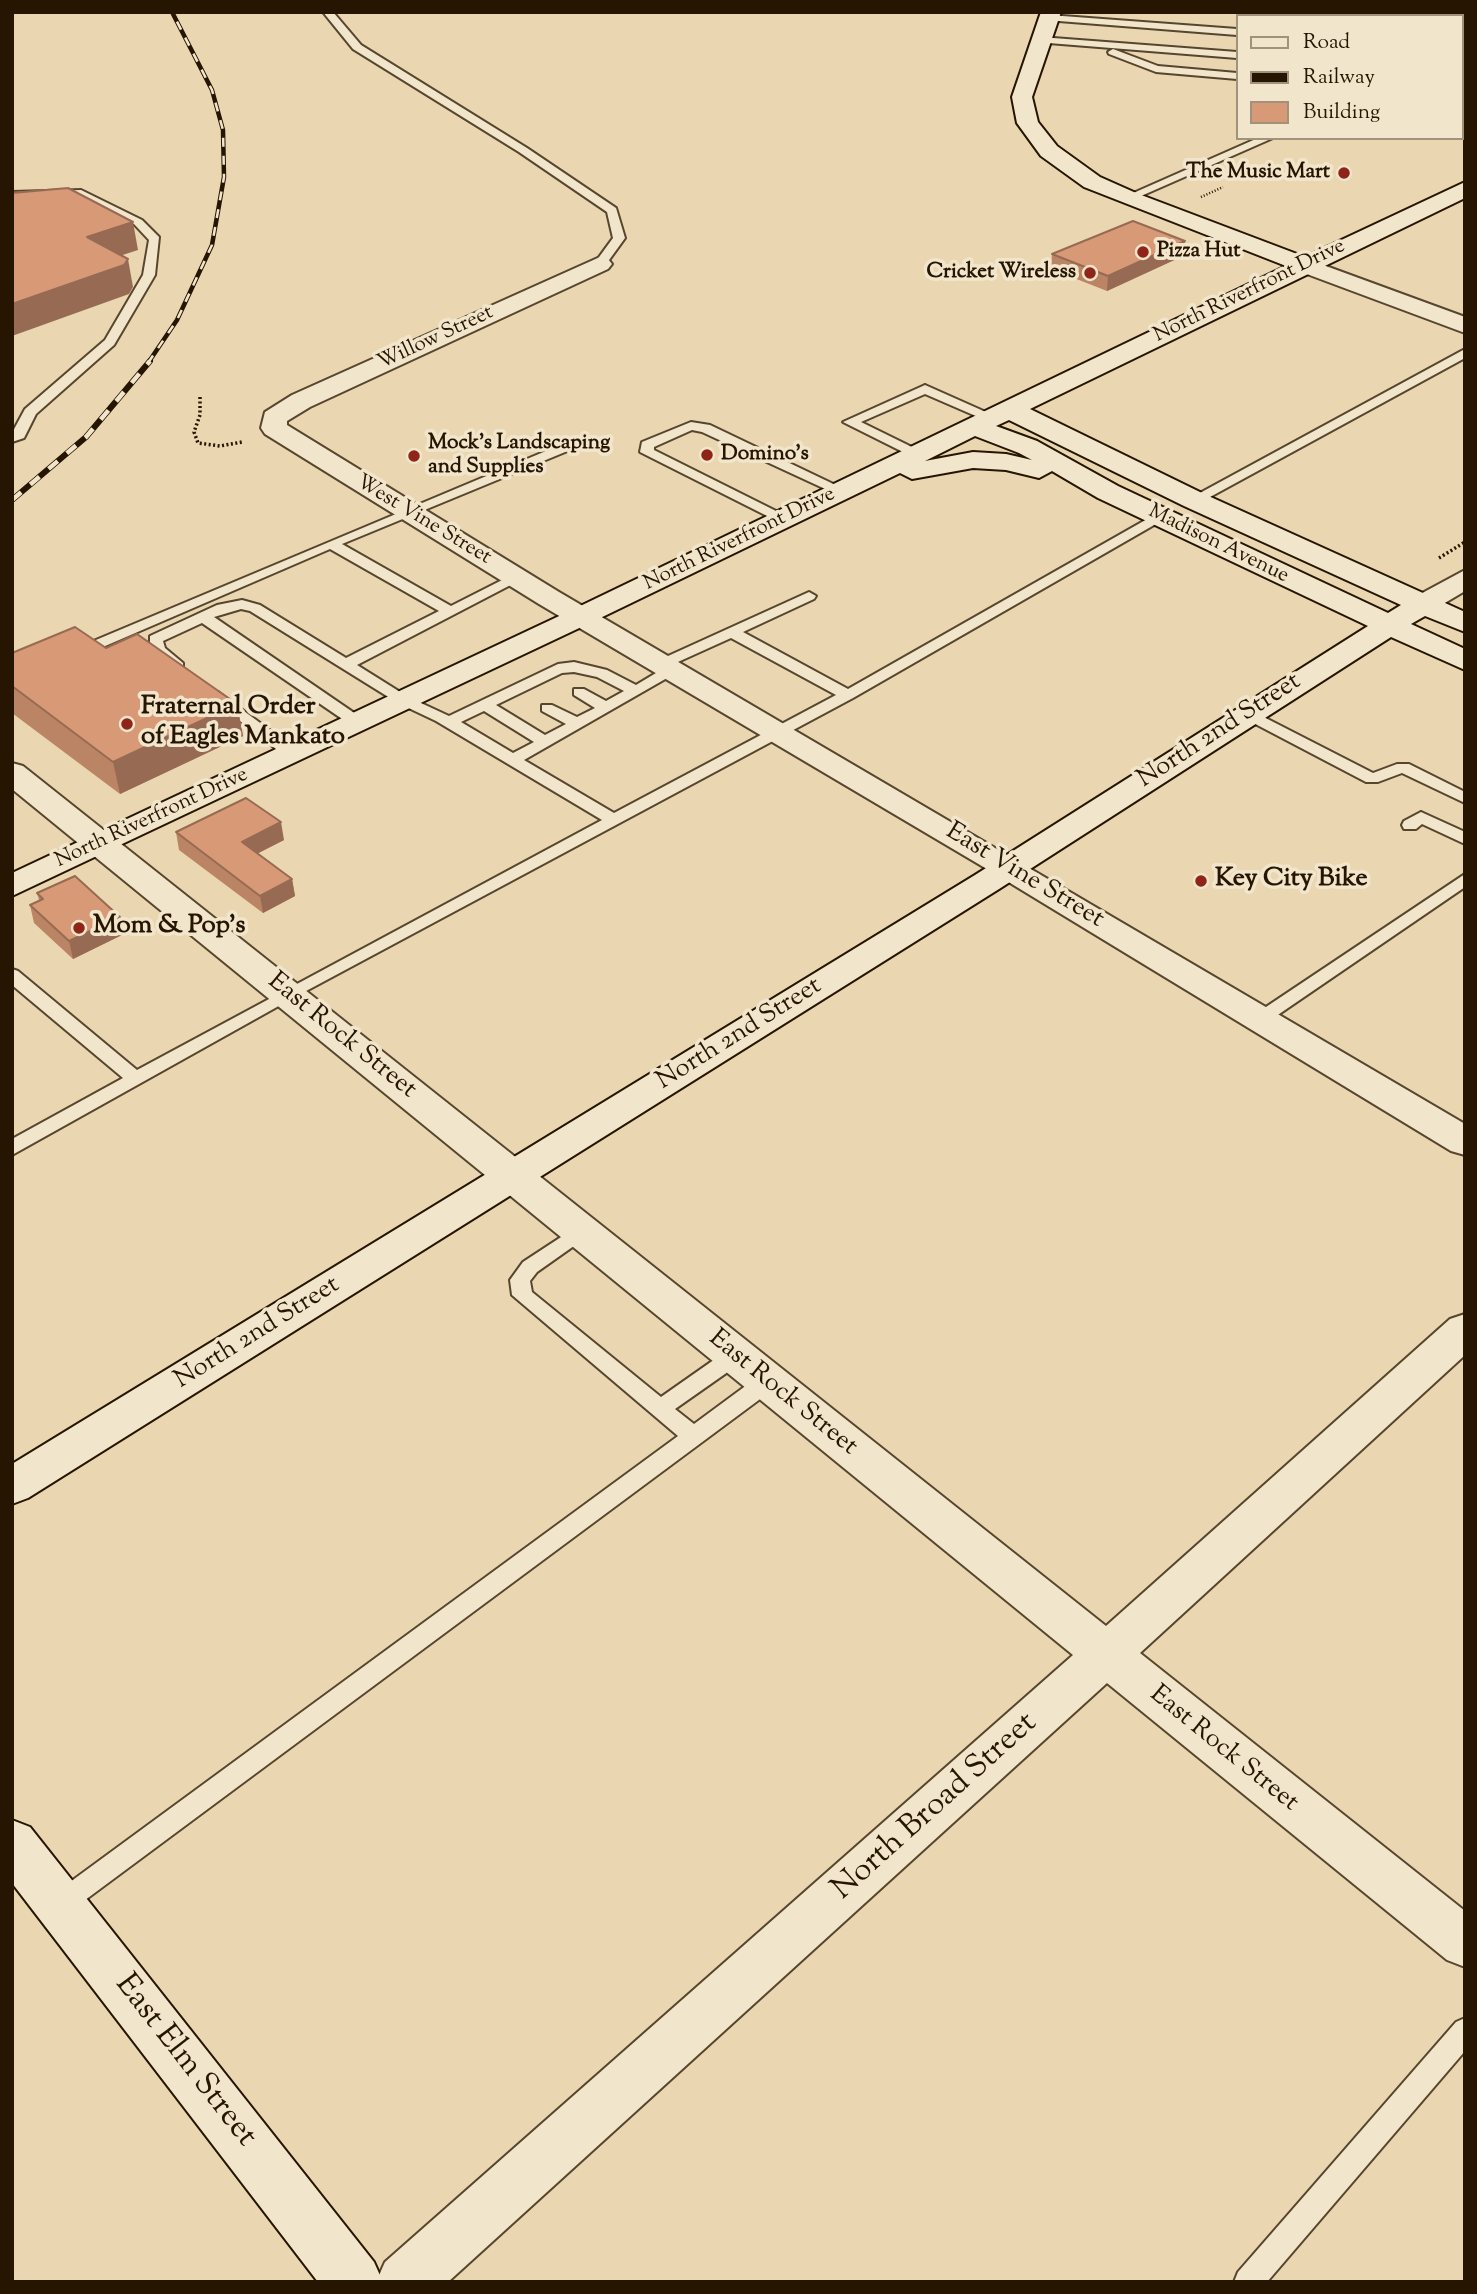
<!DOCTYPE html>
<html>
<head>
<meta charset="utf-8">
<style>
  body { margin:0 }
  #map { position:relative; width:1477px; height:2294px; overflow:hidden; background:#ead7b1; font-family:"Sorts Mill Goudy",serif }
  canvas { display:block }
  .frame { position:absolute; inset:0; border:14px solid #261501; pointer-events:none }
  .legend { position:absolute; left:1236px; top:14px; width:228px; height:126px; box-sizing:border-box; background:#f1e5cc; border:2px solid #a0927b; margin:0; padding:9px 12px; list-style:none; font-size:21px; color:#261501 }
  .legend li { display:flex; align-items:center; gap:14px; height:35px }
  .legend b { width:35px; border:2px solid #a0927b }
</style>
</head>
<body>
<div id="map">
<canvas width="1477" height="2294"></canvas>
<div class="frame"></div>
<ul class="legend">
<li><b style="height:9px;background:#f1e5cc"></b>Road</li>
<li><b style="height:9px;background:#261501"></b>Railway</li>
<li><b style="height:19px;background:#d89976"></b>Building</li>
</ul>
</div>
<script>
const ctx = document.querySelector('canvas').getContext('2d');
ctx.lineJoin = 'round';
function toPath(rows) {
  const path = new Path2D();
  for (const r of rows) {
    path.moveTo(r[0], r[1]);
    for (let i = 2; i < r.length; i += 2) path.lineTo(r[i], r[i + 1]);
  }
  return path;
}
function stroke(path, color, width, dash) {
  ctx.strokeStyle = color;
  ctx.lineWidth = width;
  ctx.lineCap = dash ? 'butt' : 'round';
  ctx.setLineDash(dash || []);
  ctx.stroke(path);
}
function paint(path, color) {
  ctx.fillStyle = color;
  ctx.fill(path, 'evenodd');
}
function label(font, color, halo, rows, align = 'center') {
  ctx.font = font + ' "Sorts Mill Goudy",serif';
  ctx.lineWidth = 7;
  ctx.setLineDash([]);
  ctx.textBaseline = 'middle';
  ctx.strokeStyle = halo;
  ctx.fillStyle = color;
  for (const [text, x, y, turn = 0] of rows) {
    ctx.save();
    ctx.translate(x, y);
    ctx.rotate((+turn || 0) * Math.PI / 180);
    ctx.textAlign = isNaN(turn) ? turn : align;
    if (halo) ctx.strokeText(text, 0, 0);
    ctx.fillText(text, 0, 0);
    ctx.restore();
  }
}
const pathFar1 = toPath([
  [1201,197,1223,187]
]);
const path = toPath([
  [200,397,200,415,194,432,198,443,220,446,242,442],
  [1439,558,1465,542]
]);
const lane = toPath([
  [323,12,333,12,361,45,527,148,616,208,625,238,604,267,594,264,613,238,607,212,519,152,353,49,323,12],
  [1437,12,1445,12,1446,13,1445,16,1435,16,1437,12],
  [1049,15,1237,29,1237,35,1046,20,1049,15],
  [1040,37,1237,52,1237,58,1036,42,1040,37],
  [1113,49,1158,66,1237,73,1237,79,1156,72,1109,54,1108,52,1113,49],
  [1465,51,1465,57,1461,58,1461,52,1465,51],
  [1258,138,1273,138,1132,200,1122,198,1258,138],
  [81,190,142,220,159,237,155,275,114,345,36,414,24,438,12,442,12,433,25,409,105,340,143,275,149,240,134,224,75,195,12,198,12,192,81,190],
  [1465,349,1465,358,1199,503,1187,500,1465,349],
  [925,385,997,417,985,420,925,394,861,422,920,451,920,457,915,458,843,422,925,385],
  [691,422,710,425,848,491,836,494,702,432,692,430,654,447,654,450,786,516,786,522,781,523,640,452,642,442,691,422],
  [565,443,572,447,570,450,342,544,451,606,512,575,522,575,524,578,357,665,408,697,449,716,558,664,574,662,607,670,636,685,666,667,657,667,657,661,809,592,816,596,814,599,743,632,848,689,1156,514,1168,517,853,698,293,998,12,1155,12,1139,123,1078,12,985,12,969,18,971,137,1070,602,820,436,721,398,703,250,611,241,609,214,617,363,719,363,725,351,725,202,623,163,641,165,648,183,663,183,669,173,669,150,650,150,636,217,605,242,600,260,605,346,658,439,611,330,549,82,656,72,656,72,650,565,443],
  [731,638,836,695,614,813,524,760,681,670,678,667,669,666,731,638],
  [574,672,597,677,624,691,606,701,584,689,574,689,574,695,595,708,577,717,552,705,542,705,542,711,566,724,545,735,496,705,562,673,574,672],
  [484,711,534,742,513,753,461,722,484,711],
  [218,692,297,750,297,756,285,756,213,700,213,694,218,692],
  [1248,709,1373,773,1397,764,1409,764,1465,792,1465,803,1402,773,1378,782,1366,782,1242,717,1240,714,1248,709],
  [1421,812,1465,832,1465,844,1422,824,1416,829,1404,829,1402,825,1404,821,1421,812],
  [1465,874,1465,887,1266,1023,1254,1023,1251,1019,1254,1015,1465,874],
  [581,1224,588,1226,591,1231,588,1236,537,1272,530,1281,532,1292,661,1397,728,1350,742,1350,746,1356,742,1362,675,1409,694,1424,759,1376,775,1376,778,1382,775,1388,69,1912,60,1916,51,1912,47,1904,51,1896,678,1436,512,1295,510,1280,523,1262,581,1224],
  [1465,2018,1465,2051,1267,2282,1234,2282,1238,2272,1456,2022,1465,2018]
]);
const street = toPath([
  [1461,105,1465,106,1465,118,1461,117,1461,105],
  [600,257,608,259,612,264,608,269,310,407,287,421,287,425,559,592,1465,1124,1465,1155,1451,1151,997,875,539,604,265,434,261,428,265,412,292,395,600,257],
  [1304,258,1465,317,1465,333,1296,270,1292,265,1296,260,1304,258],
  [1465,570,1465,591,1433,610,1423,613,1413,610,1408,604,1413,598,1465,570],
  [12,763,23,766,1106,1626,1450,1319,1465,1314,1465,1355,1140,1653,1465,1911,1465,1967,1447,1960,1107,1683,448,2282,376,2282,385,2262,1073,1655,12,789,12,763]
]);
const secondary = toPath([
  [1041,12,1061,12,1032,97,1038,122,1057,146,1100,177,1136,193,1305,257,1465,182,1465,198,1030,409,1204,494,1465,612,1465,632,1425,616,1411,624,1465,649,1465,670,1391,637,999,889,28,1498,12,1504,12,1464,975,875,1368,626,1098,498,1052,471,1039,478,1006,470,973,468,912,479,900,473,592,622,12,896,12,873,572,610,1286,266,1084,187,1041,156,1017,123,1012,97,1041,12],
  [1009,420,1184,506,1401,605,1388,613,1118,486,1037,441,996,426,1009,420],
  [975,436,1019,453,1032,460,1006,454,973,452,925,461,975,436],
  [12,1820,30,1827,374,2262,383,2282,318,2282,12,1883,12,1820]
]);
const railFar1 = toPath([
  [148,363,177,320,212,245,224,177,223,130,212,90,172,12]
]);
const rail = toPath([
  [12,500,86,437,150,361]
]);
const wall = toPath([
  [1052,254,1183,256,1107,291,1051,269],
  [106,648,237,704,243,736,120,794,12,713,12,653],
  [176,832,284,840,258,853,292,879,295,896,263,913,179,850],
  [37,893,124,934,73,959,34,923,30,905,39,900]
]);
const shadedWall = toPath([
  [133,222,138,250,92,265,87,237],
  [1185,241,1183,256,1107,291,1108,276],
  [128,259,133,287,129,294,12,336,12,304],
  [237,704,243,736,120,794,113,762],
  [281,822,284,840,245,860,242,842],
  [292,879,295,896,263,913,260,896],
  [120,917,124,934,73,959,69,941]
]);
const building = toPath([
  [68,188,133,222,87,237,128,259,124,265,12,304,12,193,68,188],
  [1133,221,1185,241,1108,276,1052,254,1133,221],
  [75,627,106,648,137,634,237,704,113,762,12,686,12,653,75,627],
  [246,798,281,822,242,842,292,879,260,896,176,832,246,798],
  [75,876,120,917,69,941,30,905,43,899,37,893,75,876]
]);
const markers = [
  [1344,173,7,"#8f2418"],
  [1143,252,7,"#8f2418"],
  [1090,273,7,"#8f2418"],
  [707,455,7,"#8f2418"],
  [414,456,7,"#8f2418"],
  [127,724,7,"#8f2418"],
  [1201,881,7,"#8f2418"],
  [79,928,7,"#8f2418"]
];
const farPoinames = [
  ["The Music Mart",1330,173,"right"],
  ["Pizza Hut",1157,252],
  ["Cricket Wireless",1076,273,"right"],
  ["Mock's Landscaping",428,444],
  ["and Supplies",428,468],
  ["Domino's",721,455]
];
const farStreetnames = [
  ["North Riverfront Drive",1250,292,-26],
  ["Willow Street",436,339,-25],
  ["West Vine Street",423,521,31],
  ["North Riverfront Drive",740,540,-26],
  ["Madison Avenue",1218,545,26],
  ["North Riverfront Drive",152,819,-25]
];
const poiNames = [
  ["Fraternal Order",141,709],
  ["of Eagles Mankato",141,739],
  ["Key City Bike",1215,881],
  ["Mom & Pop's",93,928]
];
const streetNames = [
  ["North 2nd Street",1220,732,-33],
  ["East Vine Street",1024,877,31],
  ["North 2nd Street",740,1035,-32],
  ["East Rock Street",341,1037,39],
  ["North 2nd Street",258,1334,-32],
  ["East Rock Street",782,1394,39],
  ["East Rock Street",1223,1750,39]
];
const nearStreetnames = [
  ["North Broad Street",936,1808,-42],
  ["East Elm Street",184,2062,52]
];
stroke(lane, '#57462d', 4);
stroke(street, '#57462d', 4);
stroke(secondary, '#261501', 4);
stroke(pathFar1, '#261501', 2.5, [1, 2]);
stroke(path, '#261501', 3.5, [2, 2.5]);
paint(lane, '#f1e5cc');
paint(street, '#f1e5cc');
paint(secondary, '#f1e5cc');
stroke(railFar1, '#261501', 4.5);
stroke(rail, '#261501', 6);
stroke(railFar1, '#f1e5cc', 2.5, [9]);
stroke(rail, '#f1e5cc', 4.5, [12]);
paint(wall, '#ba8465');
paint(shadedWall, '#976b53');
paint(building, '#d89976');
stroke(building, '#976b53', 2);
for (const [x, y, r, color] of markers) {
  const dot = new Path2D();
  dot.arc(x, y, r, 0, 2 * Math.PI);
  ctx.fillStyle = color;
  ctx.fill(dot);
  stroke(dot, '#f1e5cc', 2.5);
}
label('bold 21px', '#261501', '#f1e5cc', farPoinames, 'left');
label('21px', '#261501', '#f1e5cc', farStreetnames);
label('bold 26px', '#261501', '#f1e5cc', poiNames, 'left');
label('26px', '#261501', '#f1e5cc', streetNames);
label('32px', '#261501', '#f1e5cc', nearStreetnames);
</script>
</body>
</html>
